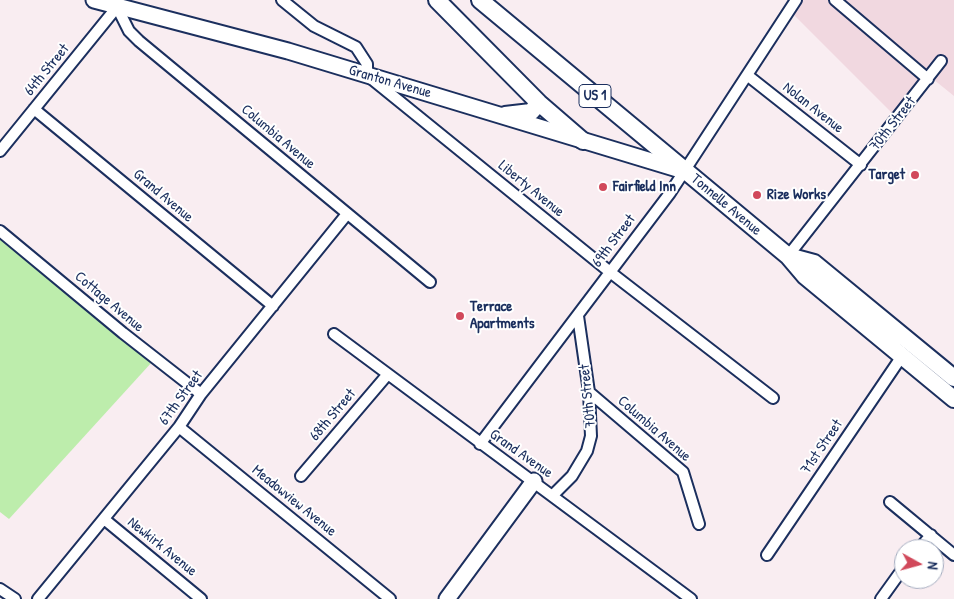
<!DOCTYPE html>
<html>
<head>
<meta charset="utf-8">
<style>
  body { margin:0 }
  #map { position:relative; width:954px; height:599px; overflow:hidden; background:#f9edf1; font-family:"Patrick Hand",sans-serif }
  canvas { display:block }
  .north { position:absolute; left:894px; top:539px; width:50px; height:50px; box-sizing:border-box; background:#fff; border:1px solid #a4acbf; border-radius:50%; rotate:97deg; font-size:14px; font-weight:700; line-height:20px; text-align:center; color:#1b2f5e }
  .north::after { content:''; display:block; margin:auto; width:18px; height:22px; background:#d1495b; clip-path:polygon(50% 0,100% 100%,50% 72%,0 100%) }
</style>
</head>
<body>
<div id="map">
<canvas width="954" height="599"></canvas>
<div class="north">N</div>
</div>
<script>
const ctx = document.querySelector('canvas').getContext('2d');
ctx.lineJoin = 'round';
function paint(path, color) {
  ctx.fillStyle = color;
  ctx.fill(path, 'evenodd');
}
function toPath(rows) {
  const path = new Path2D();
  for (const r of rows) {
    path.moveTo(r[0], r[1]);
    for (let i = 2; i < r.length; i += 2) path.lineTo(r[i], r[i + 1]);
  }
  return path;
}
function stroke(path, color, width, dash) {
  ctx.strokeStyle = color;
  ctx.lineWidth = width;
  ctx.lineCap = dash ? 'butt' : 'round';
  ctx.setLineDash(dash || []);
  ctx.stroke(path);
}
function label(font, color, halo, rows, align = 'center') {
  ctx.font = font + ' "Patrick Hand",sans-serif';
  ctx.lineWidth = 4;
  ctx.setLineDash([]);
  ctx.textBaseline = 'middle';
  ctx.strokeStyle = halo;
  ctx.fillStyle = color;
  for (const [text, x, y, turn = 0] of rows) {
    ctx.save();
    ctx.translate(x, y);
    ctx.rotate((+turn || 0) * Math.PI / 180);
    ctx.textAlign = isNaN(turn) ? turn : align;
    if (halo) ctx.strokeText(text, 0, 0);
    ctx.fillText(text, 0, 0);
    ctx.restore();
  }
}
const built = toPath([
  [799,0,954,0,954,96,928,75,897,118,791,12]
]);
const green = toPath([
  [0,238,152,362,9,519,0,512]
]);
const street = toPath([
  [282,0,314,26,356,47,367,64,367,75,610,272,773,398],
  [835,0,928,79],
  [747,75,861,165],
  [34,109,273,306],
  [0,151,117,7,129,31,139,41,430,282],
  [0,231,123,333,201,394],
  [788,256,941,61],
  [334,334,691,599],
  [589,392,683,472,699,524],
  [179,427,390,599],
  [480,444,670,193,796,0],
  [301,476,388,374],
  [553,495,572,476,587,451,591,436,589,392,578,316],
  [890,502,954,555],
  [104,519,201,599],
  [919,549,931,535],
  [767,555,902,356],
  [0,589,15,599],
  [38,599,179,427,201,394,347,214],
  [881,599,904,567]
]);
const secondary = toPath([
  [94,0,288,51,684,171],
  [447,599,534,481]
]);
const primary = toPath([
  [437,0,539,103,583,141],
  [480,0,788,256,805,276,954,399],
  [505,115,531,112,539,103],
  [788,256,814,263,954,378]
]);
const markers = [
  [915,175,5,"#d1495b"],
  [603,187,5,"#d1495b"],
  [757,195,5,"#d1495b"],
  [460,316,5,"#d1495b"]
];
const shields = [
  [595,96,32]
];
const shieldNames = [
  ["US 1",595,96]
];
const streetNames = [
  ["64th Street",47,70,-51],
  ["Granton Avenue",390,82,16],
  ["Nolan Avenue",813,108,38],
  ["70th Street",893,124,-52],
  ["Columbia Avenue",278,137,40],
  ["Liberty Avenue",531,189,39],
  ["Grand Avenue",163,196,40],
  ["Tonnelle Avenue",726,205,40],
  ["69th Street",614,241,-53],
  ["Cottage Avenue",109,302,40],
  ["70th Street",588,396,-96],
  ["67th Street",181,398,-54],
  ["68th Street",333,415,-50],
  ["Columbia Avenue",654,429,41],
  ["71st Street",822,447,-56],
  ["Grand Avenue",521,454,35],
  ["Meadowview Avenue",294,501,39],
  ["Newkirk Avenue",162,547,39]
];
const poiNames = [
  ["Target",905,175,"right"],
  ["Fairfield Inn",613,187],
  ["Rize Works",767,195],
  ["Terrace",470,307],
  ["Apartments",470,324]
];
paint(built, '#f1d8e0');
paint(green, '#bdedac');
stroke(street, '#1b2f5e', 14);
stroke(secondary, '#1b2f5e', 19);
stroke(primary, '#1b2f5e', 20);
stroke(street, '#fff', 10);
stroke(secondary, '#fff', 15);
stroke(primary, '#fff', 16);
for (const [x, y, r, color] of markers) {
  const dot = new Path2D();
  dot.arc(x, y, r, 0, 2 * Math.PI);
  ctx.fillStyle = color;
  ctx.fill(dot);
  stroke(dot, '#fff', 2);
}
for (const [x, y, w] of shields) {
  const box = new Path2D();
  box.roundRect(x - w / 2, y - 11.5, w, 23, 4);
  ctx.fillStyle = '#fff';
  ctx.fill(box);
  stroke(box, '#1b2f5e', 1);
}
label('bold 14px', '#1b2f5e', null, shieldNames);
label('15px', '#1b2f5e', '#fff', streetNames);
label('bold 15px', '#1b2f5e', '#fff', poiNames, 'left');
</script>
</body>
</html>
